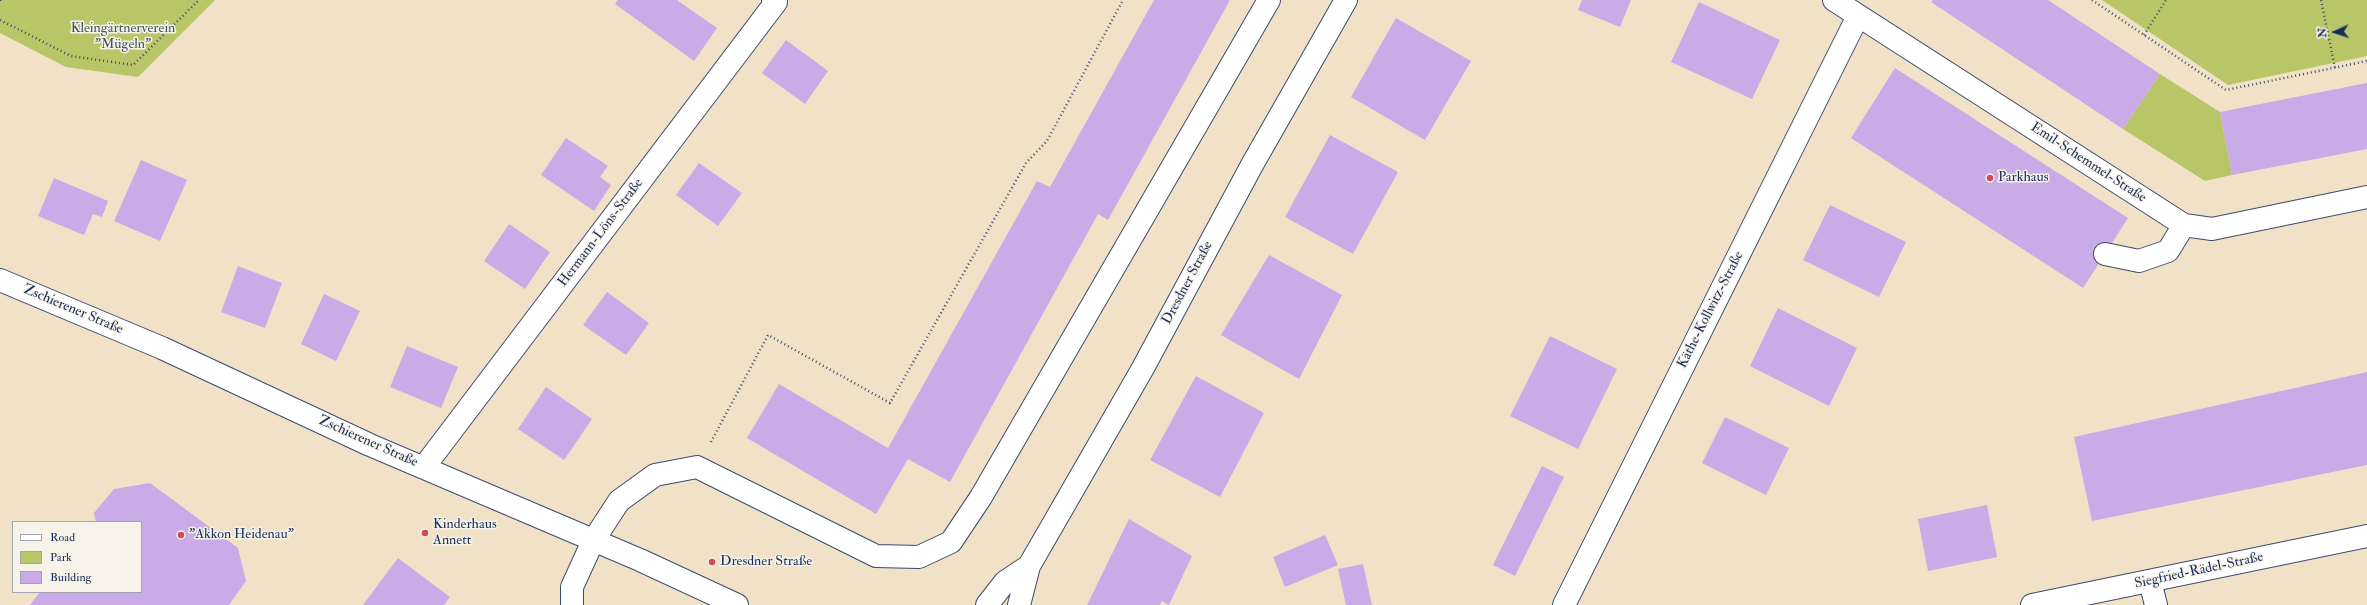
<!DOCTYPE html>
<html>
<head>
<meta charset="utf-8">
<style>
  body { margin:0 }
  #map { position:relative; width:2367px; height:605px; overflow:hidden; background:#f1e2c7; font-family:"IM FELL Double Pica",serif }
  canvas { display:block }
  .legend { position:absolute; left:12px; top:521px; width:130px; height:72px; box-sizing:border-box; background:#f7f3e8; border:1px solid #9fa5b1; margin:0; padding:5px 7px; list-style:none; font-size:12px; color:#1b2f5e }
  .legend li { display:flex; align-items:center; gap:8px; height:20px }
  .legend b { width:20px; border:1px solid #9fa5b1 }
  .north { position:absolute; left:2315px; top:12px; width:40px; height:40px; -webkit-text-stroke:3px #f7f3e8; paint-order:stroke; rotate:267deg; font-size:11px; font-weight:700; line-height:16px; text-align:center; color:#1b2f5e }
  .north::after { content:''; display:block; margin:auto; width:14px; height:18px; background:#1b2f5e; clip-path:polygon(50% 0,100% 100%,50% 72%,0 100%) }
</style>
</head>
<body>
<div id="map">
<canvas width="2367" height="605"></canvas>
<ul class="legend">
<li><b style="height:5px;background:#fff"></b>Road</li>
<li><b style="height:11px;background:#b9c668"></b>Park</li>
<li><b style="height:11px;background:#c8abe7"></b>Building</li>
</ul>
<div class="north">N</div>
</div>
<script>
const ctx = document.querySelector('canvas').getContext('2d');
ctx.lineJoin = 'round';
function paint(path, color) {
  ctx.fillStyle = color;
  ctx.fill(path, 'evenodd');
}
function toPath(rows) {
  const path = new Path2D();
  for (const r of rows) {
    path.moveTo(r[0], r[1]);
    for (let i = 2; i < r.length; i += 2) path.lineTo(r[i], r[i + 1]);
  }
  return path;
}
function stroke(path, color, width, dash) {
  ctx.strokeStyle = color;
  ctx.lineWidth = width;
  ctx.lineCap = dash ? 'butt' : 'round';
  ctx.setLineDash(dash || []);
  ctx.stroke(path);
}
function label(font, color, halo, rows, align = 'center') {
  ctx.font = font + ' "IM FELL Double Pica",serif';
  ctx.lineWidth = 3;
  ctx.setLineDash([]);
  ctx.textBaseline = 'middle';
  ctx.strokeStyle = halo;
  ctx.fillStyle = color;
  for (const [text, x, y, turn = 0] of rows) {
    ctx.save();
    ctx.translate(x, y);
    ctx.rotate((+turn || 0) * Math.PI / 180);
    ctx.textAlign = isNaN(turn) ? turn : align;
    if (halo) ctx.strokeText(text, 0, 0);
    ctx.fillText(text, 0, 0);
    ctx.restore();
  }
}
const green = toPath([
  [0,0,215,0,138,77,66,67,0,33],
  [2102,0,2367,0,2367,56,2228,85],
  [2160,74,2220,112,2232,175,2205,181,2123,129]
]);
const building = toPath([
  [618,0,677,0,717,28,694,61,615,4],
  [1154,0,1230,0,1108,220,1098,214,950,482,908,459,876,514,747,438,779,384,888,448,1037,181,1050,187],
  [1582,0,1631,0,1620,27,1578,10],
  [1933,0,2048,0,2160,74,2123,129,1931,2],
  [1699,2,1780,40,1752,99,1671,62],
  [1396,18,1471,61,1425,140,1351,97],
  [786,40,828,71,805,104,762,73],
  [1895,68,2128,218,2083,288,1851,138],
  [2367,83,2367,149,2232,175,2220,112],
  [1330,135,1398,172,1353,254,1285,217],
  [566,138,608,166,600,177,611,185,594,211,541,175],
  [141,160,187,180,160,241,114,221],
  [699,163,742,193,718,226,676,195],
  [54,178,108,201,102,217,93,214,84,235,38,216],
  [1830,205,1906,242,1879,297,1803,260],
  [509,224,550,252,525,289,484,261],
  [1269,255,1342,295,1299,379,1221,335],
  [238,266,282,283,265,328,221,312],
  [607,292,649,323,626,355,583,325],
  [324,294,360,311,336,361,301,344],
  [1778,308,1857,348,1829,406,1750,366],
  [1550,336,1617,369,1578,449,1510,416],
  [407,346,458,367,441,408,390,387],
  [2367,372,2367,465,2092,521,2074,437],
  [1196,376,1264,413,1220,497,1150,460],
  [546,387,592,419,564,460,518,429],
  [1725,417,1789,448,1766,495,1702,463],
  [1542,466,1564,477,1515,576,1493,565],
  [150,483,238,548,246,581,229,605,30,605,40,592,141,592,141,522,96,522,94,513,114,489],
  [1987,505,1997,557,1928,571,1918,519],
  [1129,519,1192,556,1169,605,1162,601,1160,605,1087,605],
  [1325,535,1338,565,1285,587,1273,557],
  [398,558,450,597,444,605,363,605],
  [1363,564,1372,605,1346,605,1338,569]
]);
const path = toPath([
  [2092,0,2226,90,2367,61],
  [2321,0,2335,68],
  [0,1,0,0],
  [0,20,71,56,133,65,199,0],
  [2144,35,2166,0],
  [711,442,768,335,890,403,1026,163,1047,141,1123,0]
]);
const minor = toPath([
  [1834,0,2184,225,2212,229,2367,197],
  [2105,254,2139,261,2168,251,2184,225],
  [0,280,162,348,370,445,640,560,737,605],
  [424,467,776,2,773,0],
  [2150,581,2156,605],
  [572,605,572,587,593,541,619,501,655,475,697,467,876,556,919,557,951,542,981,497,1269,0],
  [987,605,1005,582,1029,566],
  [1019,605,1029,566,1143,368,1252,165,1346,0],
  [1564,605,1858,16],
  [2032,605,2367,536]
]);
const markers = [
  [1990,178,4,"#d1495b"],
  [425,533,4,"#d1495b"],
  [181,535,4,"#d1495b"],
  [712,562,4,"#d1495b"]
];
const parkNames = [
  ["Kleingärtnerverein",123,29],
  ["\"Mügeln\"",123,45]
];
const streetNames = [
  ["Emil-Schemmel-Straße",2088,163,33],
  ["Hermann-Löns-Straße",601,233,-53],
  ["Dresdner Straße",1188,283,-62],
  ["Zschierener Straße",73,310,23],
  ["Käthe-Kollwitz-Straße",1711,310,-63],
  ["Zschierener Straße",368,442,24],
  ["Siegfried-Rädel-Straße",2199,571,-12]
];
const poiNames = [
  ["Parkhaus",1998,178],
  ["Kinderhaus",433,525],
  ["Annett",433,541],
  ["\"Akkon Heidenau\"",189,535],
  ["Dresdner Straße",720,562]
];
paint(green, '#b9c668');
paint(building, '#c8abe7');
stroke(minor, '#3b4a6e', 24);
stroke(path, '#3b4a6e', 2.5, [1, 3]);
stroke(minor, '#fff', 22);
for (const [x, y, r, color] of markers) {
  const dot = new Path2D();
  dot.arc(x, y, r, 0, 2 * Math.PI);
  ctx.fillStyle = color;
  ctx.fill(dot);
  stroke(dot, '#f7f3e8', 1.5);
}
label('14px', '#425560', '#f7f3e8', parkNames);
label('14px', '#1b2f5e', '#f7f3e8', streetNames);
label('14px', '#1b2f5e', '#f7f3e8', poiNames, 'left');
</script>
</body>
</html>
